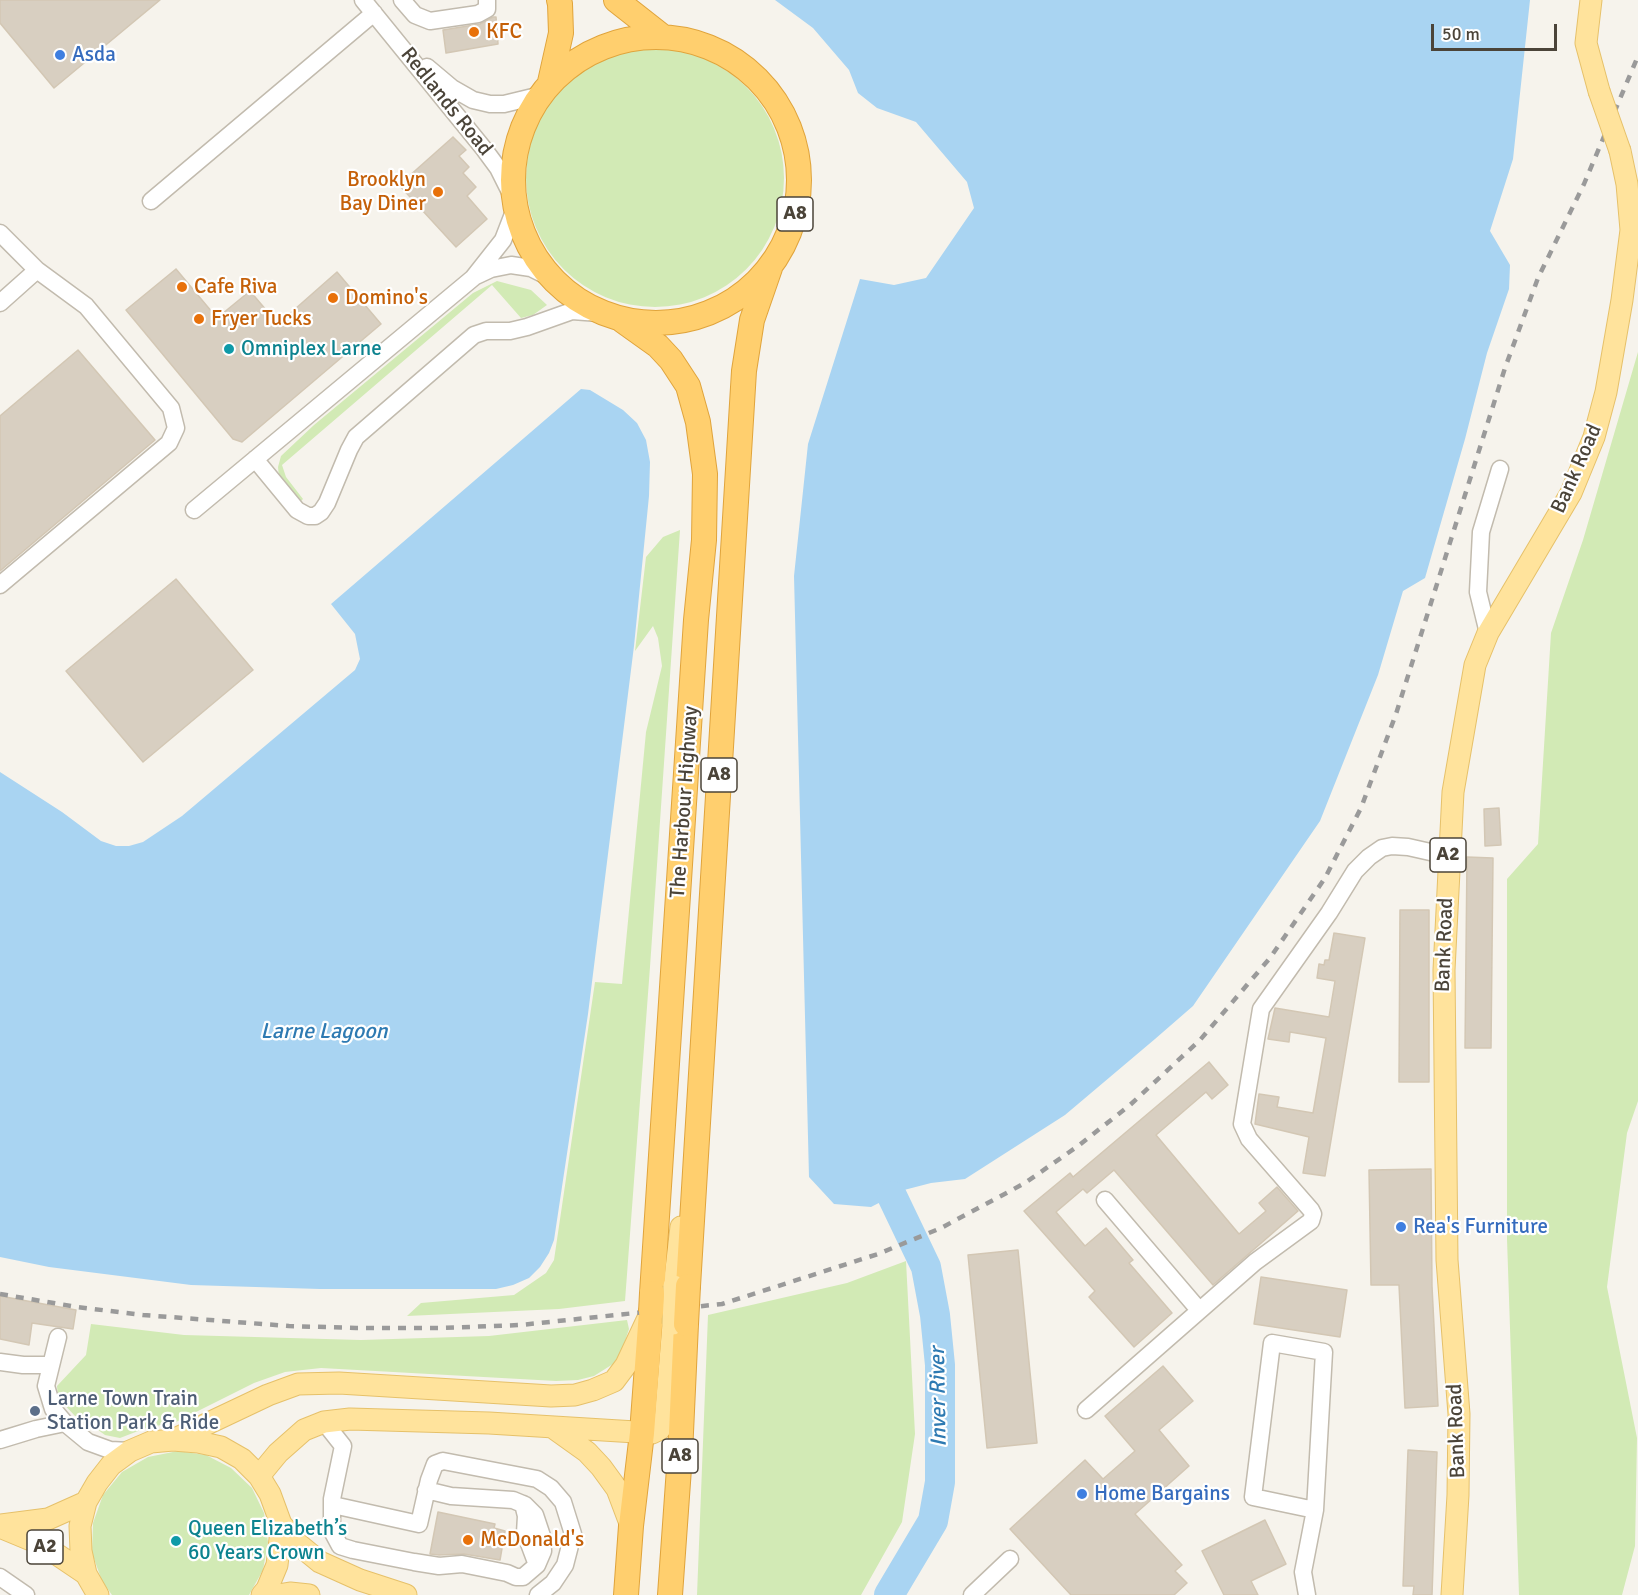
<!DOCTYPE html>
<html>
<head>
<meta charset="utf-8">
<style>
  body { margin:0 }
  #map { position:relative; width:1638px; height:1595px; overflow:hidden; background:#f6f3ec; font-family:Signika,sans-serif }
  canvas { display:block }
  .scale { position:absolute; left:1431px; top:24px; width:126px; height:27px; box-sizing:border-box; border:3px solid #4b4439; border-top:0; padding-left:8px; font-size:18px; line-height:21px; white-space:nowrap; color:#4b4439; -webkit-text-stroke:4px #fff; paint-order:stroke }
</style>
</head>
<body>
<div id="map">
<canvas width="1638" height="1595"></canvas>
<div class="scale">50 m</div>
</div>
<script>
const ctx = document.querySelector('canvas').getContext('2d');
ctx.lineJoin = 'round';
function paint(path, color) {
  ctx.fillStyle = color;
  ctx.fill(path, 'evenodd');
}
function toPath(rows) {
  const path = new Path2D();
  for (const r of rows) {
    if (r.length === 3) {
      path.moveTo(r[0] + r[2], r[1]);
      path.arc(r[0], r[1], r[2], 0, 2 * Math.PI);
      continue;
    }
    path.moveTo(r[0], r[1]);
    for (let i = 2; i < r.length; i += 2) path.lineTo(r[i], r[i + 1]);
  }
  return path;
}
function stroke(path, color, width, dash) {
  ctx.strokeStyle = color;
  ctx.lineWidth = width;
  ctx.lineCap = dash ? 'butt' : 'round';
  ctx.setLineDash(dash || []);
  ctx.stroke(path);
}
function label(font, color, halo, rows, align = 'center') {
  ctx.font = font + ' Signika,sans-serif';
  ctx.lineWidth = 4.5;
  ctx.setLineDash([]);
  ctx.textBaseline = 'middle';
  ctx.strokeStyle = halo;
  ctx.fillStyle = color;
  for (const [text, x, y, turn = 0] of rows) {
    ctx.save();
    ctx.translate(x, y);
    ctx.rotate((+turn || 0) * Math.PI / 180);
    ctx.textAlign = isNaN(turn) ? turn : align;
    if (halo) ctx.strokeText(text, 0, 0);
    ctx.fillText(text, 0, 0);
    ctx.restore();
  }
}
const green = toPath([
  [655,178,129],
  [497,281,531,290,547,305,533,315,521,318,492,285,282,465,286,477,303,499,300,502,279,477,278,467,281,456,314,425,473,293],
  [1638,352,1638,1101,1627,1133,1607,1287,1637,1438,1635,1546,1622,1595,1519,1595,1507,1239,1507,879,1538,844,1551,633,1583,540],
  [680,530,650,967,625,1301,559,1309,407,1316,421,1303,514,1295,546,1273,554,1260,595,982,622,984,646,732,662,666,658,638,653,626,635,651,646,557,663,537],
  [906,1261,915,1434,902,1522,861,1595,697,1595,708,1315,847,1283],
  [627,1320,629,1329,621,1353,613,1364,594,1376,578,1380,556,1381,321,1368,285,1372,254,1383,176,1422,146,1428,120,1438,105,1435,94,1427,95,1424,88,1418,85,1421,75,1416,58,1398,57,1386,86,1355,91,1324,184,1335,361,1340,489,1336],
  [178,1451,206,1455,231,1468,252,1488,264,1513,268,1542,263,1570,249,1595,112,1595,102,1581,92,1553,93,1523,103,1495,122,1472,148,1457]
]);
const water = toPath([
  [775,0,1530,0,1513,159,1490,231,1510,265,1509,289,1487,353,1465,439,1425,578,1403,591,1378,675,1320,821,1193,1006,1155,1039,1065,1115,965,1179,931,1183,904,1190,871,1207,834,1204,809,1177,794,576,808,444,860,279,894,285,926,278,974,208,967,182,916,122,877,108,858,93,849,70,813,28],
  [581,389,590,390,623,410,637,423,646,440,650,462,649,496,634,646,588,1014,554,1240,549,1253,540,1267,529,1278,513,1285,496,1289,320,1289,191,1285,49,1267,0,1257,0,772,62,812,101,841,116,846,129,846,143,842,182,816,355,670,360,659,355,634,331,604]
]);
const river = toPath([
  [889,1595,933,1521,940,1482,940,1365,935,1315,926,1267,892,1196]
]);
const building = toPath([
  [0,0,160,0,54,88,0,23,0,0],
  [493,17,496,17,498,44,446,53,443,30,480,24,493,17],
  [453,137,466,150,459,156,469,167,463,173,476,187,467,196,487,219,456,247,399,185,453,137],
  [176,269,217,318,250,291,278,324,337,272,381,324,242,442,233,439,126,310,176,269],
  [78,350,155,440,0,571,0,416,78,350],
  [176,579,253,670,143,762,66,671,176,579],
  [1499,808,1501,845,1485,846,1484,809,1499,808],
  [1467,857,1493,858,1491,1048,1465,1048,1467,857],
  [1400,910,1429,910,1429,1082,1399,1082,1400,910],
  [1334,933,1365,938,1325,1176,1303,1173,1309,1137,1255,1124,1259,1094,1279,1097,1277,1107,1313,1113,1326,1038,1290,1032,1289,1042,1268,1039,1275,1008,1329,1017,1335,981,1317,978,1319,964,1324,965,1325,960,1329,960,1334,933],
  [1209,1062,1228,1085,1212,1099,1206,1092,1156,1135,1239,1234,1266,1211,1259,1203,1277,1187,1298,1211,1213,1285,1114,1170,1087,1193,1083,1189,1056,1212,1085,1246,1106,1228,1133,1260,1129,1263,1172,1313,1134,1347,1089,1297,1095,1291,1024,1211,1070,1173,1073,1177,1209,1062],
  [1431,1169,1432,1286,1438,1406,1405,1408,1399,1285,1371,1285,1369,1170,1431,1169],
  [1018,1250,1037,1443,987,1448,968,1255,1018,1250],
  [1261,1277,1347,1290,1340,1337,1254,1324,1261,1277],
  [0,1296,76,1310,73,1329,32,1323,29,1345,0,1339,0,1296],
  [1163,1366,1193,1401,1159,1430,1189,1466,1135,1514,1182,1565,1175,1571,1187,1583,1174,1595,1071,1595,1010,1529,1085,1460,1103,1479,1135,1451,1105,1416,1163,1366],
  [1408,1450,1437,1452,1432,1595,1413,1595,1414,1586,1403,1586,1408,1450],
  [438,1512,495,1524,494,1528,505,1531,500,1560,464,1554,439,1555,430,1554,438,1512],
  [1265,1520,1286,1564,1251,1581,1258,1595,1224,1595,1202,1551,1265,1520]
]);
const minor = toPath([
  [363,0,484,149,498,168,512,196],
  [402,0,415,15,430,21,478,14,487,9,487,0],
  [427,67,452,88,473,100,490,104,504,104,537,96],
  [151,201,374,13],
  [0,233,37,270,86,306,171,408,176,428,169,443,0,585],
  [476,276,491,269,511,265,531,268,551,278],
  [0,303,37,270],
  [255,459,297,510,308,516,315,516,321,512,327,503,349,450,356,437,474,335,486,331,510,331,527,327,572,311,599,313],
  [194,510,473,278,503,240,515,209],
  [1488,633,1478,592,1481,532,1500,469],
  [1105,1200,1199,1310],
  [58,1337,46,1386,53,1409,65,1423,88,1442,110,1450,130,1451],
  [0,1362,23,1365,50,1365],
  [1086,1410,1255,1262,1311,1221,1313,1214,1311,1210,1249,1139,1242,1124,1261,1009,1329,913,1355,871,1369,857,1382,848,1392,846,1408,847,1448,856],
  [324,1422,343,1446,332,1499,332,1531,340,1546,353,1550,414,1562,439,1566,462,1564,507,1573,516,1577,523,1577,537,1565,543,1551,542,1536,535,1515,525,1505,513,1500,451,1496,426,1490],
  [0,1440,36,1429,65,1423],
  [523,1504,526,1516,525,1533,537,1565],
  [333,1505,419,1524,429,1480,435,1464,443,1461,537,1479,551,1488,563,1502,573,1534,565,1565,553,1583,538,1595],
  [0,1577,26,1595],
  [972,1595,1010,1559],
  [1307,1595,1303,1572,1315,1510,1324,1352,1272,1343,1253,1497,1315,1510]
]);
const major = toPath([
  [1591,0,1586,43,1599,91],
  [674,1286,681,1227],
  [552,1427,587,1452,601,1467,617,1489,631,1526],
  [173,1440,268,1395,298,1384,339,1383,551,1396,575,1395,593,1390,614,1381,626,1365,649,1316],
  [259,1476,278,1453,304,1430,324,1422,350,1419,489,1423,652,1433,660,1429,665,1421,673,1324],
  [281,1524,298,1544,320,1562,360,1580,406,1595],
  [0,1525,48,1519,86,1502],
  [0,1527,43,1545,86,1574],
  [98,1595,86,1574,81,1551,80,1526,86,1502,97,1483,111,1465,130,1451,151,1442,173,1440,198,1442,221,1447,242,1459,259,1476,270,1494,281,1524,280,1539,277,1565,267,1589,262,1595],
  [278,1595,290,1593,309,1595],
  [1452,1595,1458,1495,1459,1414,1447,1260,1444,970,1453,792,1475,665,1488,633,1571,493,1594,437,1606,392,1622,300,1631,230,1627,184,1620,151]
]);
const highway = toPath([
  [616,0,663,37],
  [656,180,143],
  [550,82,561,33,560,4,559,0],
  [623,321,658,346,671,360,688,386,698,422,705,474,704,540,696,620,652,1293],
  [688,1286,744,371,752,320,770,268],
  [626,1595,631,1526,642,1433,651,1312],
  [670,1595,680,1454,686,1324]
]);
const rail = toPath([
  [0,1294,77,1307,143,1315,289,1326,356,1328,441,1328,520,1325,722,1304,878,1254,941,1228,1025,1183,1078,1146,1130,1105,1200,1040,1270,958,1325,878,1361,808,1396,714,1505,368,1538,278,1584,184,1638,56]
]);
const majorBridge = toPath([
  [1599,91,1620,151],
  [673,1324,674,1286]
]);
const highwayBridge = toPath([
  [651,1312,652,1293],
  [686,1324,688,1286]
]);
const markers = [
  [474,32,6,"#e8710a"],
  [60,55,6,"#3f7fe0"],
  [438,192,6,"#e8710a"],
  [182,287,6,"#e8710a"],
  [333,298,6,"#e8710a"],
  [199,319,6,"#e8710a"],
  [229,349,6,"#0f9aa8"],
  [1401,1227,6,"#3f7fe0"],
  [35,1411,6,"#5c6f8a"],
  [1082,1494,6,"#3f7fe0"],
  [468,1540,6,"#e8710a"],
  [176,1541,6,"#0f9aa8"]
];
const shields = [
  [795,214,36],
  [719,775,36],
  [1448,855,36],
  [680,1456,36],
  [45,1547,36]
];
const shieldNames = [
  ["A8",795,214],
  ["A8",719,775],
  ["A2",1448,855],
  ["A8",680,1456],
  ["A2",45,1547]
];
const foodNames = [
  ["KFC",486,32],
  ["Brooklyn",426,180,"right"],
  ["Bay Diner",426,204,"right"],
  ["Cafe Riva",194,287],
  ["Domino's",345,298],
  ["Fryer Tucks",211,319],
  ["McDonald's",480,1540]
];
const shopNames = [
  ["Asda",72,55],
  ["Rea's Furniture",1413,1227],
  ["Home Bargains",1094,1494]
];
const streetNames = [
  ["Redlands Road",446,102,51],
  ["Bank Road",1577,469,-66],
  ["The Harbour Highway",685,802,-86],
  ["Bank Road",1445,945,-88],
  ["Bank Road",1457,1431,-92]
];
const cultureNames = [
  ["Omniplex Larne",241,349],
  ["Queen Elizabeth’s",188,1529],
  ["60 Years Crown",188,1553]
];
const serviceNames = [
  ["Larne Town Train",47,1399],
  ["Station Park & Ride",47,1423]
];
const waterNames = [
  ["Larne Lagoon",324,1032],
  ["Inver River",939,1397,-91]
];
paint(green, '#d2eab5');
paint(water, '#a9d4f2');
stroke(river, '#a9d4f2', 30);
paint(building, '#d8cfc1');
stroke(building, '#d3c7b4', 1.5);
stroke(minor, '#c2bbae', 19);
stroke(major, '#e6c16a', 23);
stroke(highway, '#e0a43c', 26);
stroke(minor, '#fff', 16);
stroke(major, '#ffe39c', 21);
stroke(highway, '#ffcf6e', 24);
stroke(rail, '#9a9a9a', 4.5, [8, 8]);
stroke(majorBridge, '#e6c16a', 23, []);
stroke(highwayBridge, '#e0a43c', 26, []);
stroke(majorBridge, '#ffe39c', 21);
stroke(highwayBridge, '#ffcf6e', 24);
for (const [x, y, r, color] of markers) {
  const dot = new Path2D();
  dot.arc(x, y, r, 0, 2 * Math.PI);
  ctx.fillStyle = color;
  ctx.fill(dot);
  stroke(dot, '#fff', 2);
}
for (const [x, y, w] of shields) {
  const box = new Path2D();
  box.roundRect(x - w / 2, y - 17, w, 34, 4.5);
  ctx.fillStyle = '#fff';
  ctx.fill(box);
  stroke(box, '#4b4439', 1.5);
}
label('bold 20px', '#4b4439', null, shieldNames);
label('21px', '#c56008', '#fff', foodNames, 'left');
label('21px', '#366cbe', '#fff', shopNames, 'left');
label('21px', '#4b4439', '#fff', streetNames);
label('21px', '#0d838f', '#fff', cultureNames, 'left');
label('21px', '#4e5e75', '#fff', serviceNames, 'left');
label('italic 22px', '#2e7ab2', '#fff', waterNames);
</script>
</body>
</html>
